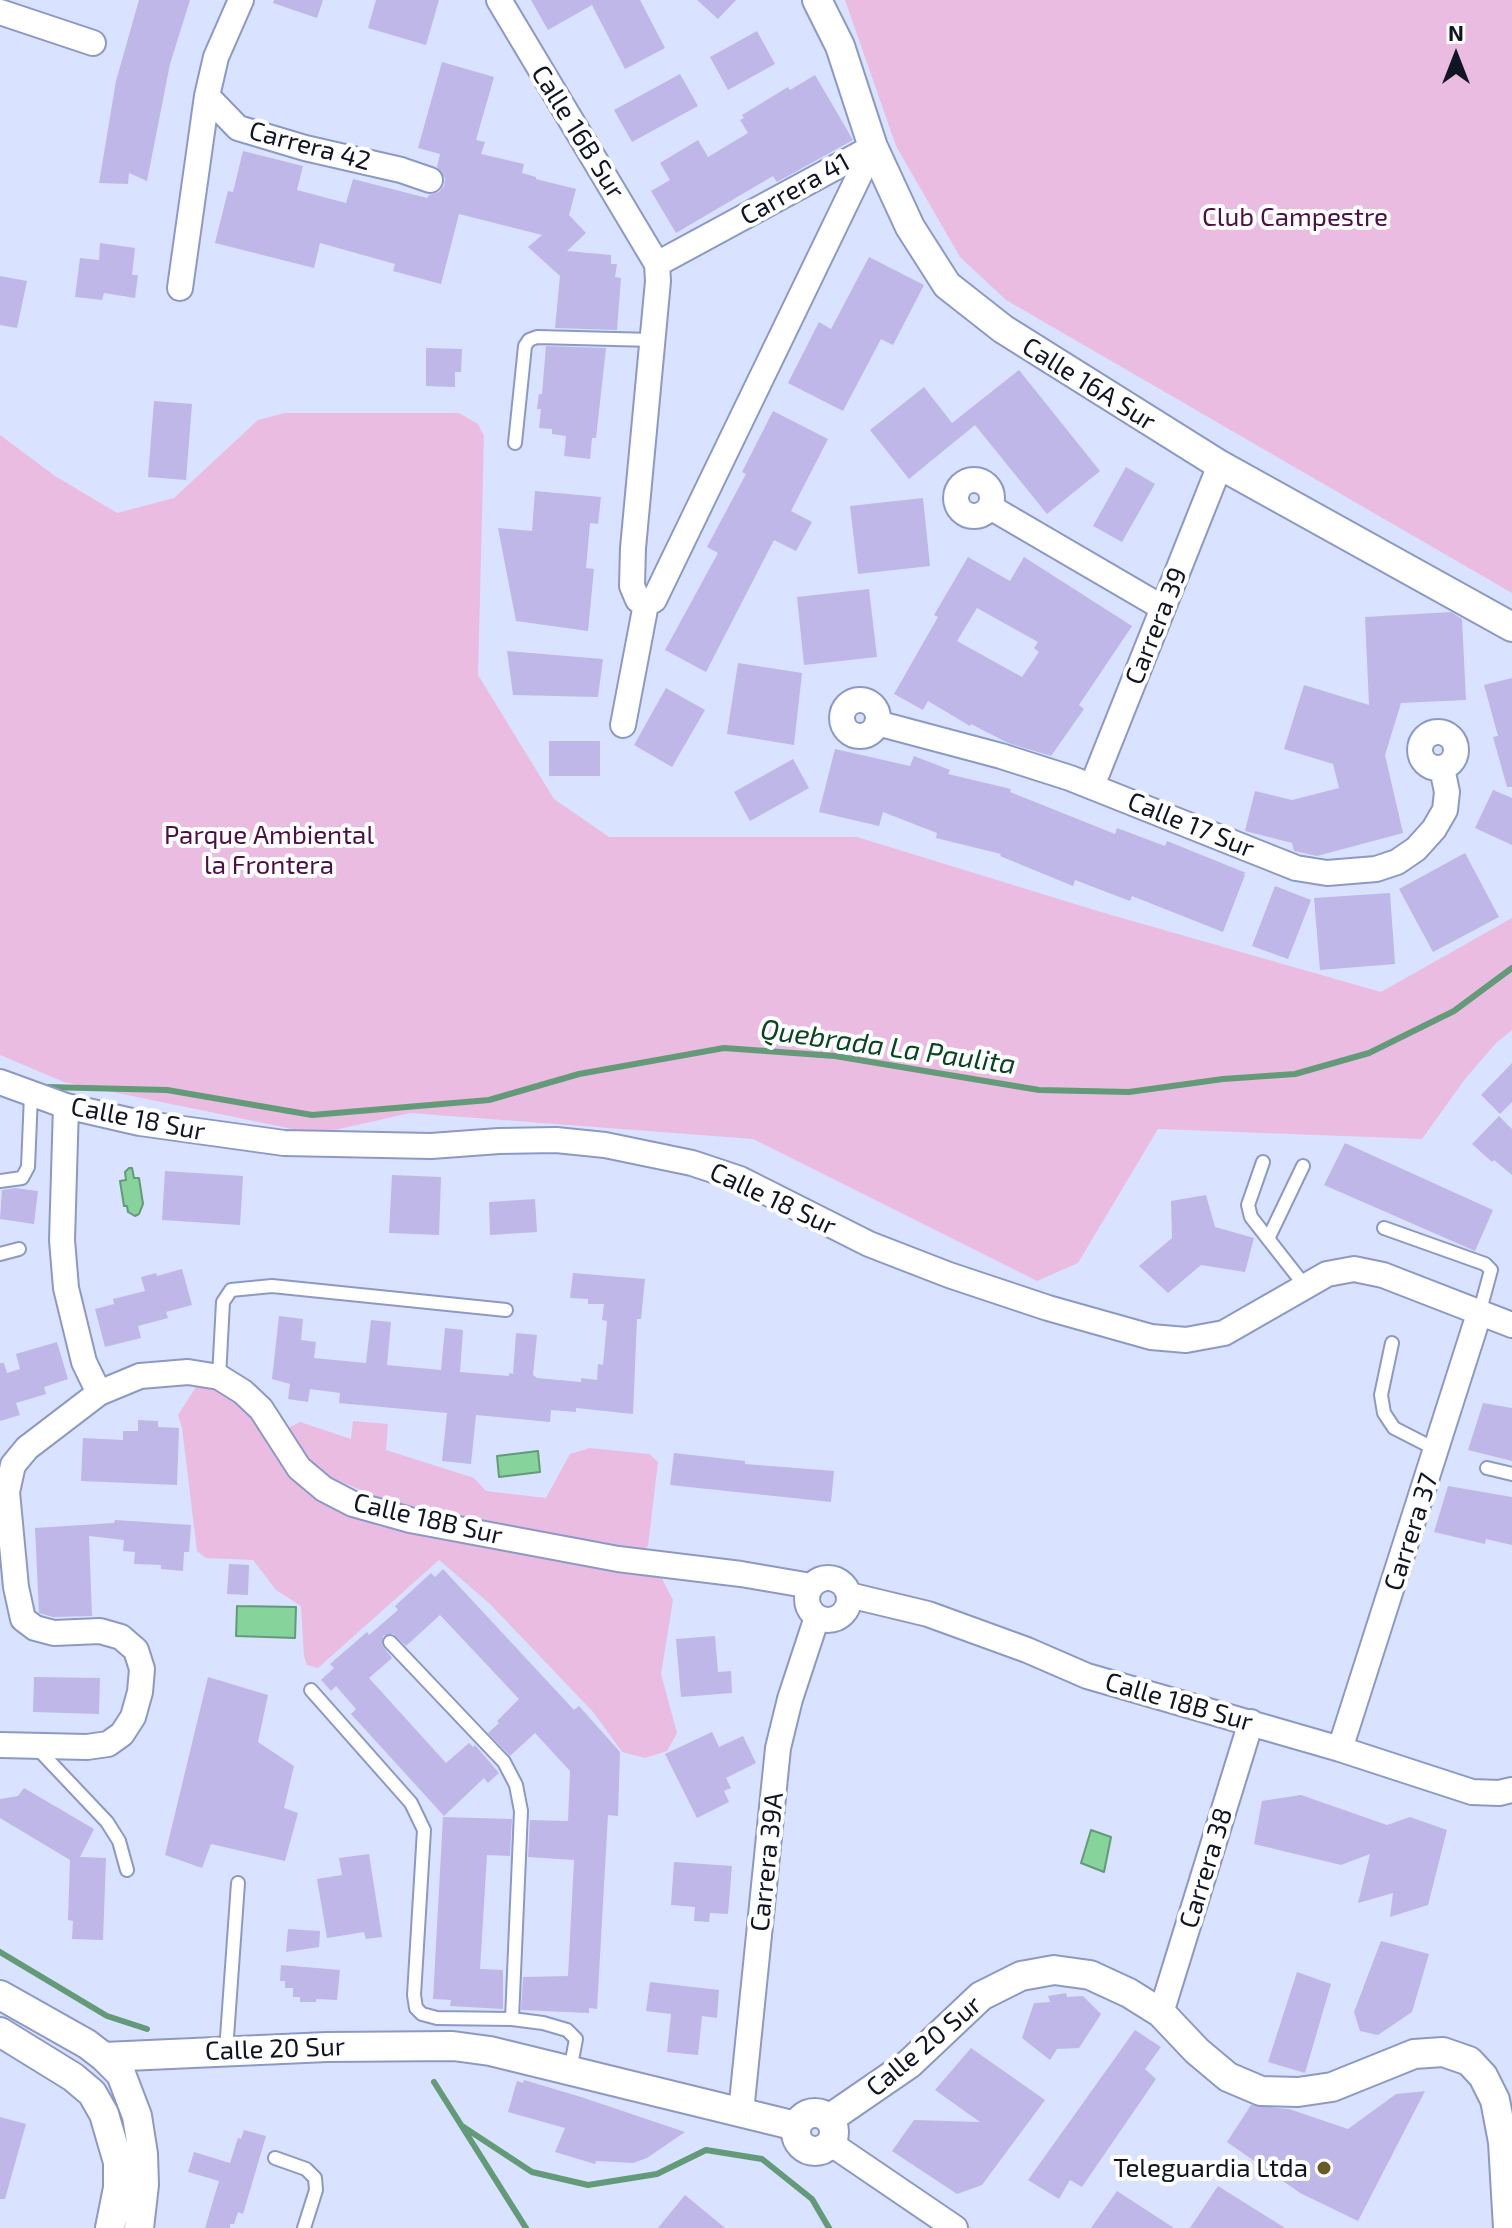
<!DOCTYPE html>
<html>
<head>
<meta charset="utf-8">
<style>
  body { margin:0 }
  #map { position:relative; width:1512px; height:2228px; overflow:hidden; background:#d9e2ff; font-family:"Exo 2",sans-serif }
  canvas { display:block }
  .north { position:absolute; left:1416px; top:16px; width:80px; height:80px; -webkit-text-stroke:6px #fff; paint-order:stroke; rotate:0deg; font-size:22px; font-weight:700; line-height:32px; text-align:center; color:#101424 }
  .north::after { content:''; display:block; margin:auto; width:28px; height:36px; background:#101424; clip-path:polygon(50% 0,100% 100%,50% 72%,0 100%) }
</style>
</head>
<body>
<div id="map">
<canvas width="1512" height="2228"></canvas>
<div class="north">N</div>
</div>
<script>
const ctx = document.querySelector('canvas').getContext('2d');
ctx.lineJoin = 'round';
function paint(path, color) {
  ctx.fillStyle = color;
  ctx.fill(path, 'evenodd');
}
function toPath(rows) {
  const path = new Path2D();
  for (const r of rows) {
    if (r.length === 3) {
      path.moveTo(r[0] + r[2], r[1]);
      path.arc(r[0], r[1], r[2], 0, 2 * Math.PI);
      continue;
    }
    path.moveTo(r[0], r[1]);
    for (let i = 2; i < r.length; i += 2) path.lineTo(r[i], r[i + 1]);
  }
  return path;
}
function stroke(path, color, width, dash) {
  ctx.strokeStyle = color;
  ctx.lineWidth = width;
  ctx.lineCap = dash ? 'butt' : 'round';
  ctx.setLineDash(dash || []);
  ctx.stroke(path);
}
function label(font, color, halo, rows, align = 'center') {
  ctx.font = font + ' "Exo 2",sans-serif';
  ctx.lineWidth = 8;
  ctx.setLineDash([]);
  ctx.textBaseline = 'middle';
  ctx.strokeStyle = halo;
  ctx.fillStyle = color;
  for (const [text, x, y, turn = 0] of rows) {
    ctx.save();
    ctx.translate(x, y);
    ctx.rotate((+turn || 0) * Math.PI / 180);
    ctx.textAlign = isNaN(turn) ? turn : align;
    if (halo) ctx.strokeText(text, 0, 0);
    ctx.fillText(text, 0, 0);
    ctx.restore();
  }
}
const green = toPath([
  [845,0,1512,0,1512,593,1006,300,960,257,896,146],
  [285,413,459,413,478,424,484,436,478,675,554,799,609,837,857,837,1101,912,1381,992,1512,918,1512,1030,1496,1043,1465,1079,1422,1139,1158,1129,1078,1263,1037,1281,753,1139,410,1113,317,1134,64,1082,0,1055,0,435,55,476,117,513,174,498,258,420],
  [198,1384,222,1384,243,1401,309,1494,381,1527,439,1530,660,1575,673,1600,661,1674,677,1733,667,1751,645,1758,622,1752,594,1713,490,1604,439,1560,318,1668,307,1665,304,1656,301,1606,276,1590,253,1560,206,1558,197,1551,182,1428,178,1415],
  [353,1421,388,1424,386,1450,474,1478,486,1491,546,1498,570,1454,590,1448,649,1454,658,1462,648,1546,639,1552,413,1511,316,1472,286,1429,300,1422,351,1439]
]);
const water = toPath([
  [129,1168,132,1168,134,1178,139,1178,143,1204,139,1214,135,1216,128,1212,127,1206,124,1206,120,1181,126,1180,125,1172,129,1168],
  [538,1451,540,1472,499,1477,497,1456,538,1451],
  [237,1606,296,1607,295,1638,236,1636,237,1606],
  [1091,1830,1111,1837,1104,1872,1081,1863,1091,1830]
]);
const stream = toPath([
  [46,1087,167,1090,312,1115,489,1100,579,1074,724,1048,835,1056,1039,1090,1129,1092,1223,1079,1295,1074,1369,1053,1454,1011,1512,968],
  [0,1952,107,2016,147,2029],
  [434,2082,526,2228],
  [462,2126,532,2172,588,2185,657,2174,706,2150,762,2159,812,2199,829,2228]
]);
const building = toPath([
  [139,0,190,0,170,64,147,181,129,173,128,184,99,183,116,81],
  [274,0,323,0,317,18,273,3],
  [376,0,439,0,426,45,368,28],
  [531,0,640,0,665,48,625,69,592,5,548,30],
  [697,0,736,0,718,19],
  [757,31,775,64,728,90,710,57],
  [442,62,494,77,476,140,485,142,481,154,524,164,522,173,536,177,536,179,576,189,569,215,586,233,567,251,611,255,611,264,617,264,615,277,621,278,617,330,555,328,560,276,528,247,542,235,459,214,441,284,393,271,395,264,320,243,314,268,215,243,228,191,233,192,243,151,303,166,297,190,346,203,353,179,427,198,429,195,439,192,444,186,445,178,437,167,440,154,418,148],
  [680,74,698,106,632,142,614,110],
  [815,75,853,140,777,182,773,176,676,233,651,191,670,180,660,163,698,140,708,157,748,133,740,120,744,118,742,115,788,87,790,90],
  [100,243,135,248,132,275,138,275,135,298,104,293,102,300,75,297,80,258,99,260],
  [869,257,924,285,893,345,881,339,843,411,788,383,819,322,831,329],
  [0,276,27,281,17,328,0,325],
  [546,346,606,348,596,438,592,438,590,459,564,456,566,436,552,434,552,429,539,428,541,409,537,409,539,394,542,394],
  [426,348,462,349,461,372,455,372,455,387,426,386],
  [1019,370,1100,471,1047,514,975,425,909,479,870,430,924,387,952,423],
  [154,401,192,404,186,480,148,477],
  [773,411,828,439,791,511,812,522,796,551,774,540,706,672,665,650,718,553,707,547,746,474,742,472],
  [1126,467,1155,484,1122,542,1093,526],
  [535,491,601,497,598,524,590,523,586,568,594,569,588,631,516,621,498,528,532,531],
  [923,498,930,566,858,574,850,506],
  [968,557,1010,581,1024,557,1132,626,1079,705,1084,709,1051,756,1008,743,971,724,970,726,928,701,923,710,894,694,938,617,934,615],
  [977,608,1038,642,1034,648,1039,652,1022,677,957,641],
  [869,589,877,657,804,665,797,597],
  [1451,612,1462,619,1466,700,1401,703,1385,755,1403,833,1317,856,1294,851,1292,843,1245,831,1255,791,1292,800,1339,788,1333,764,1284,749,1304,685,1369,705,1365,617],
  [507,651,603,659,598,697,513,695],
  [738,663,802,673,794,745,727,734],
  [1512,678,1512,787,1507,787,1493,737,1498,736,1484,685],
  [666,688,705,710,672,767,634,745],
  [549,741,600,741,600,776,549,776],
  [835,749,910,766,914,756,950,770,948,774,1011,789,1010,792,1115,834,1117,828,1165,846,1167,841,1246,873,1243,874,1245,875,1223,932,1132,896,1130,901,1075,880,1073,886,1000,856,1001,854,936,838,937,833,883,812,879,826,819,812],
  [793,759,809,788,750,821,734,792],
  [1493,790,1512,798,1512,845,1475,828],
  [1465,853,1499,917,1433,952,1399,889],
  [1275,886,1311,900,1288,959,1252,946],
  [1390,893,1395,964,1320,970,1314,898],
  [1512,1063,1512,1102,1500,1114,1481,1095],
  [1499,1116,1512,1129,1512,1175,1494,1160,1492,1162,1472,1144],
  [1345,1143,1493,1210,1475,1251,1324,1185],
  [165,1171,243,1176,240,1225,162,1220],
  [392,1175,441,1177,439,1235,389,1233],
  [15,1188,38,1191,34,1224,0,1219,2,1190],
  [1206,1195,1215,1227,1254,1238,1245,1272,1201,1265,1168,1293,1139,1266,1172,1238,1171,1201],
  [535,1199,537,1232,490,1235,489,1202],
  [182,1269,192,1305,166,1312,168,1318,138,1326,141,1338,105,1347,95,1309,114,1304,113,1299,145,1291,141,1277,156,1273,157,1276],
  [573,1273,645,1279,641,1319,637,1319,633,1414,576,1408,576,1412,551,1410,550,1422,476,1415,471,1464,442,1461,447,1413,339,1403,340,1393,310,1389,308,1402,288,1399,290,1384,272,1379,279,1316,303,1319,301,1340,316,1342,314,1358,366,1363,371,1320,391,1322,387,1365,441,1370,445,1328,463,1330,460,1372,509,1376,509,1373,513,1374,516,1333,537,1335,533,1375,537,1378,581,1382,581,1378,597,1380,598,1364,603,1365,607,1321,602,1320,604,1304,588,1304,588,1299,570,1298],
  [57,1342,68,1379,44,1387,46,1394,16,1403,20,1415,0,1421,0,1363,4,1363,7,1373,20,1369,16,1354],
  [1483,1403,1512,1408,1512,1461,1468,1450],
  [138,1420,158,1421,158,1427,179,1428,177,1485,81,1481,83,1438,123,1440,123,1431,138,1431],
  [674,1453,745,1461,745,1464,834,1471,831,1502,670,1485],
  [1448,1486,1512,1497,1512,1545,1486,1539,1485,1544,1434,1532],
  [115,1520,191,1525,189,1552,184,1552,183,1571,161,1569,161,1565,134,1564,135,1552,123,1551,124,1540,89,1536,92,1616,53,1617,39,1613,35,1528,114,1523],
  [229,1564,249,1565,248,1595,227,1594],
  [443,1569,574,1710,579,1706,620,1752,618,1816,608,1815,597,2009,589,2008,589,2013,521,2010,523,1977,568,1976,574,1860,528,1857,530,1820,568,1821,570,1771,535,1733,510,1756,488,1733,499,1723,497,1721,519,1699,440,1615,406,1646,393,1634,383,1636,382,1645,392,1658,369,1678,446,1763,469,1743,473,1747,475,1745,499,1773,488,1783,484,1778,444,1816,351,1714,356,1709,336,1686,331,1691,321,1680,334,1668,330,1664,367,1632,369,1635,398,1610,395,1606,431,1573,435,1577],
  [715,1636,718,1672,731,1671,732,1693,681,1697,676,1639],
  [34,1677,100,1678,99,1714,33,1712],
  [208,1677,268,1695,258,1742,294,1766,284,1808,298,1813,285,1861,211,1844,202,1868,165,1855],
  [712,1732,719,1747,743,1736,756,1763,726,1778,731,1788,724,1791,729,1802,697,1818,665,1754],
  [24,1788,94,1829,80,1857,106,1858,103,1940,72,1939,73,1921,68,1920,70,1860,0,1818,0,1799,18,1796],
  [1301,1795,1387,1825,1410,1817,1447,1830,1428,1905,1390,1917,1393,1893,1358,1903,1370,1854,1341,1865,1254,1844,1262,1801],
  [443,1817,512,1819,510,1856,487,1855,480,1969,503,1970,503,2009,450,2006,451,2000,433,1999],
  [369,1854,382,1937,366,1939,364,1932,327,1938,317,1879,342,1875,339,1858],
  [674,1862,732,1866,728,1914,710,1913,709,1922,694,1921,695,1907,671,1905],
  [288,1929,320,1931,319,1947,286,1952],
  [1381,1941,1429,1954,1412,2012,1378,2035,1360,2031,1354,2012],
  [281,1965,340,1970,337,2000,316,1999,316,2002,300,2002,300,1997,293,1997,293,1988,285,1988,285,1981,280,1981],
  [1297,1972,1331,1984,1305,2073,1268,2062],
  [650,1982,719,1990,717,2018,702,2016,698,2055,667,2052,671,2014,646,2011],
  [1066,1993,1067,1997,1083,1996,1101,2014,1079,2048,1057,2049,1050,2060,1022,2038,1034,2003,1050,2002,1048,1996],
  [1135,2030,1161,2047,1145,2069,1156,2079,1082,2187,1070,2180,1059,2199,1028,2180],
  [971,2048,1045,2100,982,2185,957,2194,892,2151,914,2120,980,2122,935,2090],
  [524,2080,581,2097,685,2132,647,2158,633,2163,596,2161,595,2164,555,2152,565,2128,508,2112,517,2081,523,2083],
  [1425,2091,1358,2221,1300,2193,1227,2142,1251,2105,1289,2109,1348,2129,1396,2094],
  [0,2117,26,2124,5,2199,0,2199],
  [244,2130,266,2136,243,2214,238,2212,234,2224,230,2224,230,2228,205,2228,219,2181,188,2172,194,2152,230,2163,238,2138,241,2139],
  [1218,2186,1285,2228,1190,2228],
  [1117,2191,1174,2228,1091,2228],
  [685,2195,725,2228,658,2228]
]);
const service = toPath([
  [515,443,525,346,529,340,537,337,653,340],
  [1263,1162,1248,1205,1251,1217,1305,1286],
  [0,1181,22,1178,28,1167,31,1095],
  [1384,1228,1485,1264,1491,1270,1479,1314],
  [1268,1239,1303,1166],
  [0,1254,19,1249],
  [1392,1343,1381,1395,1384,1413,1394,1428,1437,1450],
  [219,1377,223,1302,231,1290,272,1286,506,1310],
  [1487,1468,1512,1474],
  [390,1642,504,1762,516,1785,521,1811,512,2019,543,2023,567,2030,576,2039,570,2071],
  [311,1690,411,1803,424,1830,414,1995,416,2008,422,2014,437,2018,512,2019],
  [36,1747,107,1822,119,1841,127,1870],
  [226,2051,238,1883],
  [275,2158,306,2169,315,2178,316,2190,304,2228]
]);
const minor = toPath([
  [241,0,216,57,207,96,238,128,305,148,401,170,430,180],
  [499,0,657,264,658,281,633,548,632,586,638,600,646,604],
  [0,12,93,43],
  [657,264,873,147],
  [180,288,207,96],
  [974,498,18],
  [990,507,1163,608],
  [860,718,18],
  [877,723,1001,756,1070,778,1296,868,1327,873,1376,869,1397,862,1416,849,1434,829,1445,810,1447,792,1442,768],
  [623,725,646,604,654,600,873,147],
  [1438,750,18],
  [1092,786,1220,465],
  [0,1082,66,1106,140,1123,284,1143,431,1146,499,1141,556,1140,605,1145,692,1163,740,1179,869,1244,949,1275,1048,1308,1151,1337,1186,1340,1224,1333,1327,1274,1354,1269,1383,1275,1512,1325],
  [66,1106,62,1240,66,1288,84,1362,99,1393],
  [828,1599,21],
  [849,1595,928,1614,1027,1650,1087,1676,1340,1749,1472,1792,1499,1793,1512,1790],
  [0,1745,87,1747,108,1744,122,1734,133,1717,140,1692,142,1669,136,1650,121,1637,100,1631,54,1633,35,1628,23,1619,16,1587,7,1492,13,1465,27,1448,99,1393,140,1376,188,1372,219,1377,243,1392,261,1409,299,1468,324,1489,353,1504,410,1520,618,1559,741,1574,811,1586],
  [1340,1749,1479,1314],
  [1161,2013,1251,1722],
  [741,2112,778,1748,790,1699,817,1617],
  [830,2143,955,2228]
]);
const tertiary = toPath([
  [817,0,840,46,873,147,910,227,947,285,1003,329,1220,465,1512,627],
  [0,1995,87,2044,104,2057,121,2074,137,2116,143,2154,144,2185,139,2228],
  [0,2032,73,2077,92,2093,104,2114,118,2162,118,2188,110,2228],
  [104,2057,327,2047,453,2046,490,2051,796,2126],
  [815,2132,19],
  [829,2119,909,2064,981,1996,1021,1976,1054,1970,1090,1975,1129,1993,1161,2013,1197,2051,1228,2077,1261,2091,1298,2092,1332,2087,1414,2054,1443,2052,1469,2061,1483,2076,1495,2100,1503,2142,1508,2228]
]);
const markers = [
  [1324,2168,8,"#695927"]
];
const streetNames = [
  ["Calle 16B Sur",578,132,58],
  ["Carrera 42",310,146,15],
  ["Carrera 41",795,189,-29],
  ["Calle 16A Sur",1089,384,32],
  ["Carrera 39",1156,626,-68],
  ["Calle 17 Sur",1191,825,22],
  ["Calle 18 Sur",138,1119,11],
  ["Calle 18 Sur",773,1199,25],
  ["Calle 18B Sur",428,1519,13],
  ["Carrera 37",1411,1532,-72],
  ["Calle 18B Sur",1179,1702,16],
  ["Carrera 39A",767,1862,-84],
  ["Carrera 38",1206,1868,-73],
  ["Calle 20 Sur",924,2046,-40],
  ["Calle 20 Sur",275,2049,-2]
];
const parkNames = [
  ["Club Campestre",1295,217],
  ["Parque Ambiental",269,835],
  ["la Frontera",269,865]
];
const poiNames = [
  ["Teleguardia Ltda",1308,2168]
];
const waterNames = [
  ["Quebrada La Paulita",888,1047,8]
];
paint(green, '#eabce2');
paint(water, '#86d39b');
stroke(water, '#639a77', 2);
stroke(stream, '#639a77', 6);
paint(building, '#bfb7e7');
stroke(service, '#8c99c6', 16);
stroke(minor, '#8c99c6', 28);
stroke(tertiary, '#8c99c6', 32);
stroke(service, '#fff', 12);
stroke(minor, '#fff', 24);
stroke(tertiary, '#fff', 28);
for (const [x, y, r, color] of markers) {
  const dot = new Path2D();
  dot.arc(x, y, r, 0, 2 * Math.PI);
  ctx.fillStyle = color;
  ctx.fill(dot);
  stroke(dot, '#fff', 3);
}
label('26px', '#101424', '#fff', streetNames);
label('26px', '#4c1047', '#fff', parkNames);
label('26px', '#101424', '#fff', poiNames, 'right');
label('italic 28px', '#074420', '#fff', waterNames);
</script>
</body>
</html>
